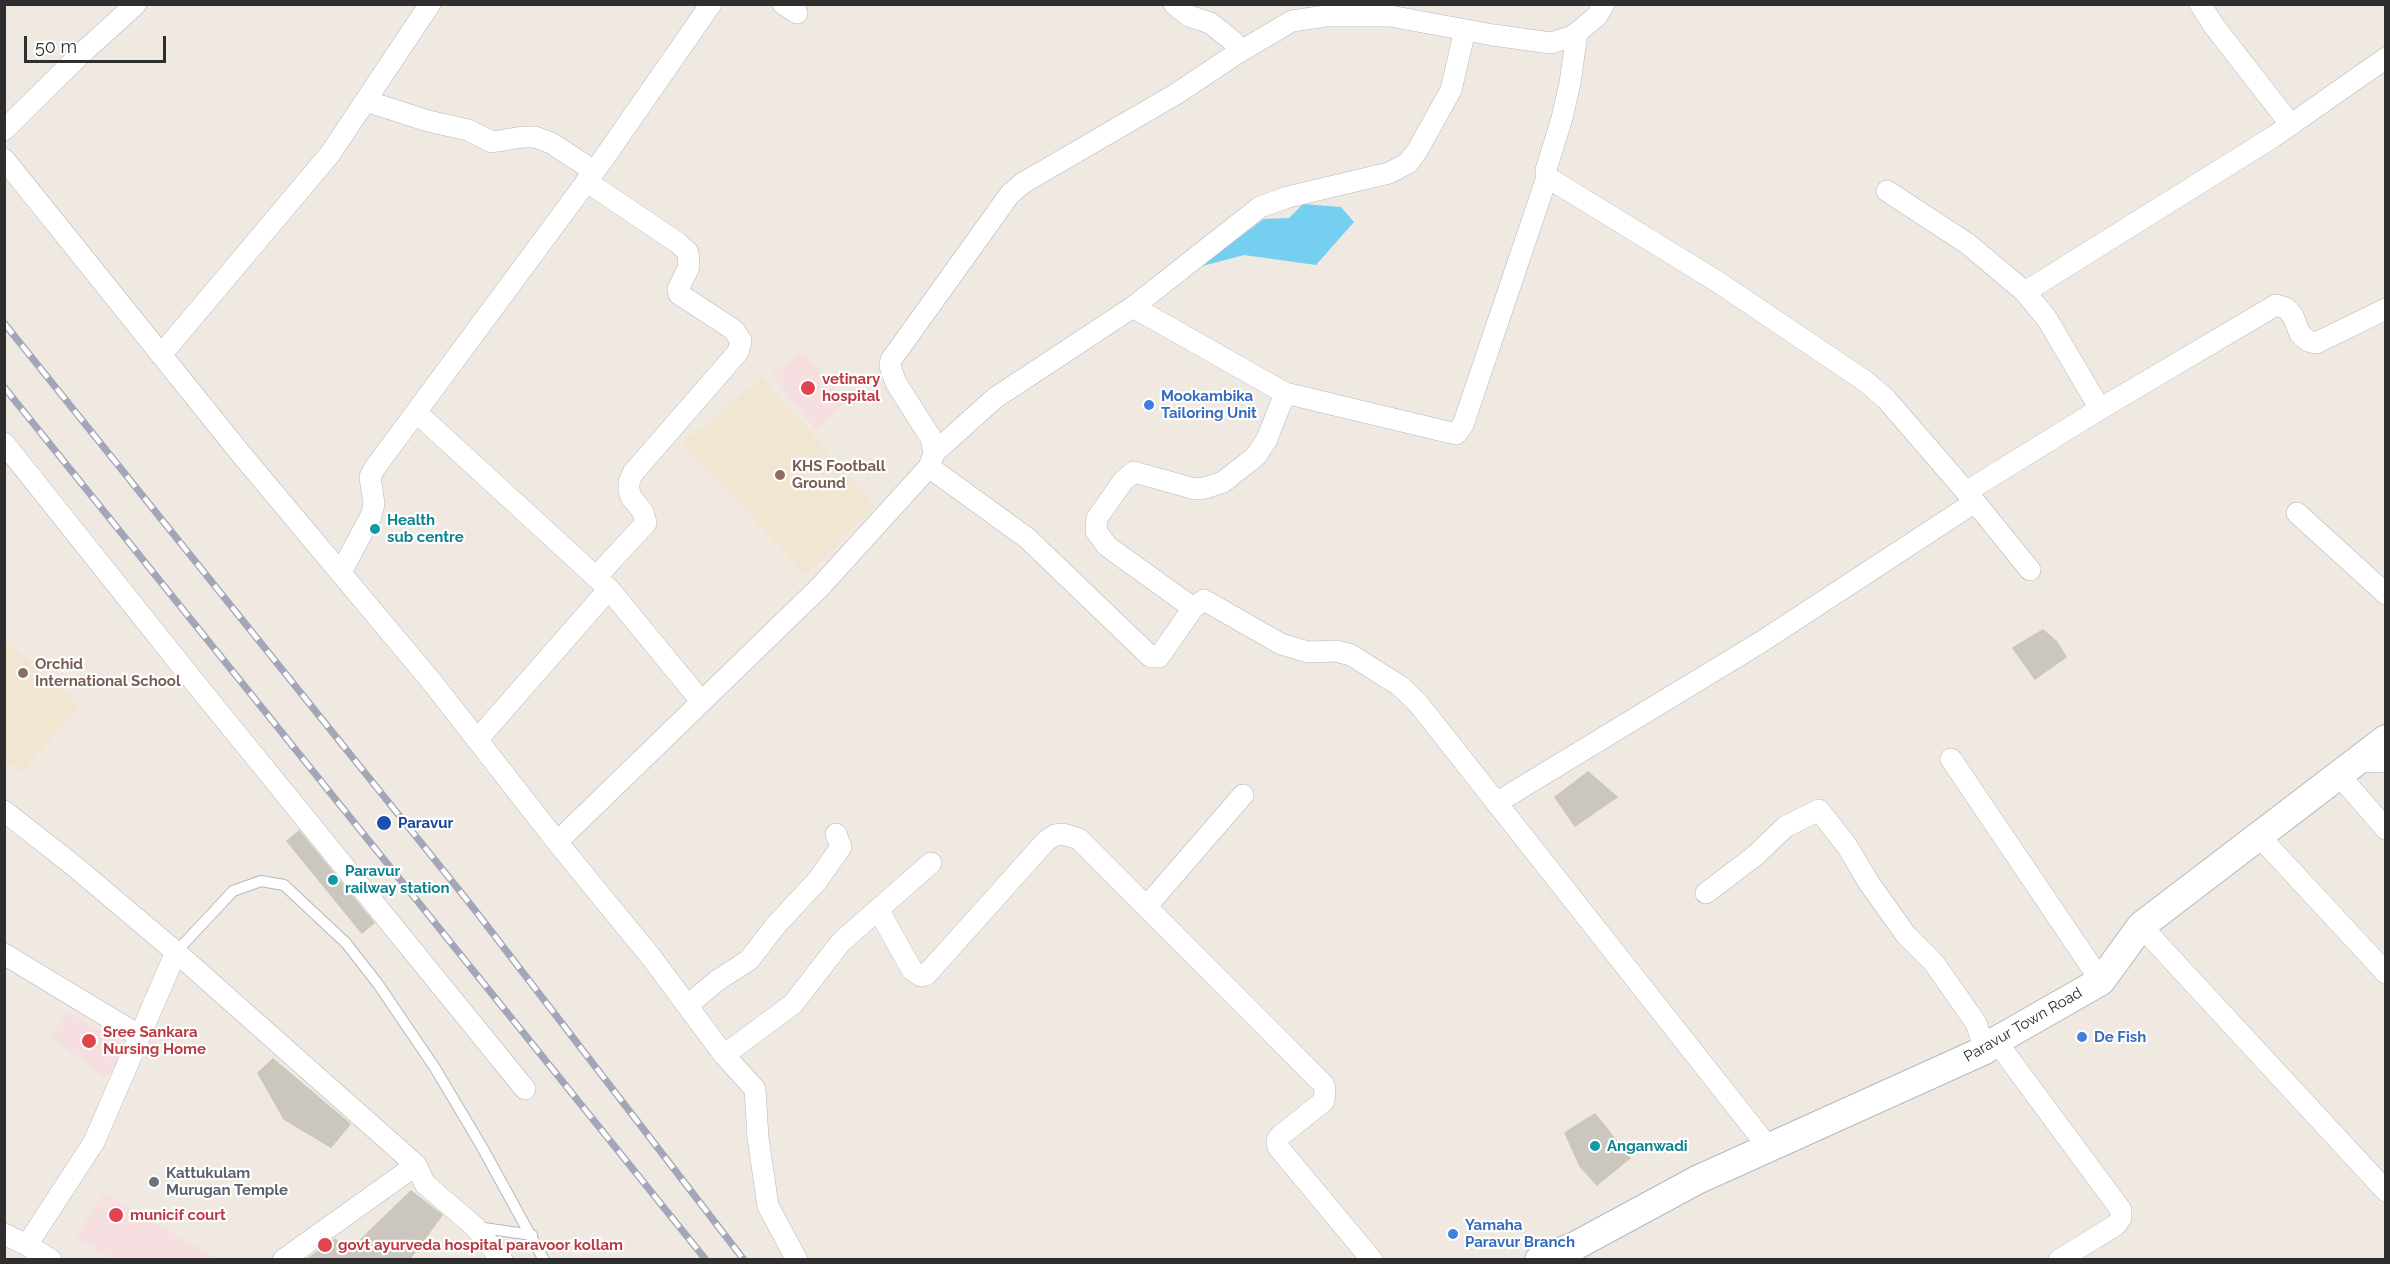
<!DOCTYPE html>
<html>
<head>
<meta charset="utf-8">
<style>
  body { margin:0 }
  #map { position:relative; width:2390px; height:1264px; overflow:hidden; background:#efe9e1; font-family:Raleway,sans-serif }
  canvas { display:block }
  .frame { position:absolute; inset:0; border:6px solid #2e2e2e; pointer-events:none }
  .scale { position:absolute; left:24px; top:36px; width:142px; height:27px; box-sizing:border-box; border:3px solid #2e2e2e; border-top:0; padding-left:8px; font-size:18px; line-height:21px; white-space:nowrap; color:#2e2e2e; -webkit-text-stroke:4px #fff; paint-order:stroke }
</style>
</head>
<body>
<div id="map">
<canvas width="2390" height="1264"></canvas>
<div class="frame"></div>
<div class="scale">50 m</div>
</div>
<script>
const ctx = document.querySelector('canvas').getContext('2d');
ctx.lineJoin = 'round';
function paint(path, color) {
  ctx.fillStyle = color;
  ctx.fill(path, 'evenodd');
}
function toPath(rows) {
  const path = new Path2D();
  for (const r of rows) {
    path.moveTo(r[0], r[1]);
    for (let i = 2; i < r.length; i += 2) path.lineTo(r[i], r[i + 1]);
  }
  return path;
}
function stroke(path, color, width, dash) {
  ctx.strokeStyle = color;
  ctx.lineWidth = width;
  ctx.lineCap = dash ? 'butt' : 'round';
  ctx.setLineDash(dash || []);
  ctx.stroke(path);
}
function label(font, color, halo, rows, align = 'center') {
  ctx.font = font + ' Raleway,sans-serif';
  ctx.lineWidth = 4.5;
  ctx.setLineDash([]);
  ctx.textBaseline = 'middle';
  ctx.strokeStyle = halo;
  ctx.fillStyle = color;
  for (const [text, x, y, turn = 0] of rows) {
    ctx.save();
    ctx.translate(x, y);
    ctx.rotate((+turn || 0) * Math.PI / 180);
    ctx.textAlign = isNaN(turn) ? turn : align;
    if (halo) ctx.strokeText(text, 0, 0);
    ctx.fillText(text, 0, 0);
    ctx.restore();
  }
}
const education = toPath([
  [762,377,875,506,806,575,682,444],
  [5,639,80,707,21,772,5,760]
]);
const medical = toPath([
  [803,352,847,401,815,430,772,374],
  [67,1012,130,1047,105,1078,50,1036],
  [104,1193,214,1257,212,1260,113,1259,76,1237]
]);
const water = toPath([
  [1303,204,1341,207,1354,222,1316,265,1244,255,1199,267,1264,219,1289,218]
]);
const building = toPath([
  [2043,630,2056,641,2066,657,2035,679,2013,648,2043,630],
  [1588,772,1617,797,1575,826,1555,797,1588,772],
  [299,831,374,923,362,933,287,841,299,831],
  [273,1059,350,1124,331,1147,284,1119,258,1073,273,1059],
  [1595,1114,1630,1158,1597,1185,1580,1166,1565,1133,1595,1114],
  [411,1191,442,1215,409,1260,306,1260,335,1239,348,1252,411,1191]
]);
const lane = toPath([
  [176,952,233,891,261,881,284,885,346,943,378,984,435,1068,482,1147,544,1260],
  [477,1227,532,1235]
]);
const street = toPath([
  [783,4,797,13],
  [1174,4,1189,16,1210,23,1233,41,1240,51],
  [2200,4,2214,26,2291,125],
  [1577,33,1570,83,1562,118,1546,170,1547,177,1718,282,1865,381,1886,399,1975,502,2030,570],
  [366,101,428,121,468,130,492,142,523,137,535,137,551,143,594,171],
  [4,130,81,54,136,4],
  [4,159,241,454,432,682,557,842],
  [586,181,678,243,688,252,689,267,678,289,679,294,734,330,741,341,738,352,633,473,629,482,629,490,631,497,643,512,646,523,596,577],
  [1887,191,1968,244,2025,292,2047,319,2100,409],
  [2025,292,2273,137,2386,58],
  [1133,307,1285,393,1456,434,1463,425,1547,177],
  [161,355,330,154,430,4],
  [416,412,609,589,701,701],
  [4,443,196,684,525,1089],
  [934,453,995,398,1133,307,1260,207,1288,197,1389,173,1408,163,1417,151,1451,90,1465,30],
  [929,467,1027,538,1151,657,1159,657,1193,608,1204,600,1281,644,1308,652,1336,651,1351,655,1400,686,1417,702,1769,1148],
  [1966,492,2100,409,2276,305,2286,308,2293,316,2300,334,2308,341,2316,343,2386,309],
  [2297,513,2386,594],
  [341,572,371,516,374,504,370,477,374,469,604,158,711,4],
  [1193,608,1107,546,1096,531,1097,518,1124,480,1134,472,1195,489,1205,488,1223,482,1256,456,1267,439,1285,393],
  [477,740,609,589],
  [1951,759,2101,981],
  [2357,761,2386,762],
  [2339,775,2386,829],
  [1496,803,1761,642,1975,502],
  [4,811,73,865,176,952,416,1165,425,1184,474,1226,502,1260],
  [2259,836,2386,973],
  [1706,893,1756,855,1785,827,1819,810,1847,846,1869,883,1906,935,1934,963,1976,1023,1985,1050],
  [1146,907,1243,795],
  [879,911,912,970,921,976,926,975,1046,841,1055,835,1063,834,1079,839,1323,1084,1325,1089,1324,1101,1280,1136,1277,1141,1278,1147,1372,1260],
  [2141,926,2386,1191],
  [4,954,138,1035],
  [688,1005,718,980,749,960,776,925,817,881,841,847,836,834],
  [1996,1041,2121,1210,2121,1218,2116,1225,2059,1260],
  [724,1055,793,1004,841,942,931,863],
  [4,1234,27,1245,94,1142,176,952],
  [27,1245,51,1260],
  [283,1260,416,1165],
  [797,1260,768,1206,758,1138,755,1089,724,1055,651,957,557,842,820,587,929,467,934,453,931,438,896,383,890,366,891,360,1010,194,1023,183,1176,94,1236,54,1292,21,1326,16,1390,16,1493,35,1551,43,1573,36,1597,16,1604,4]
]);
const secondary = toPath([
  [1539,1260,1575,1246,1697,1180,1985,1050,1996,1041,2101,981,2141,926,2386,739]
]);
const rail = toPath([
  [4,323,471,905,744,1260],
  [4,387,706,1260]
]);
const markers = [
  [808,388,8,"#e0444e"],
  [1149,405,6,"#3f7fe0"],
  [780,475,6,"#8d6e63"],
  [375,529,6,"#0f9aa8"],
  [23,673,6,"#8d6e63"],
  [384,823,8,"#1a4fb4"],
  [333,880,6,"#0f9aa8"],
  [2082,1037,6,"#3f7fe0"],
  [89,1041,8,"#e0444e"],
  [1595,1146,6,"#0f9aa8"],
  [154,1182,6,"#6b7280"],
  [116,1215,8,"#e0444e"],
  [1453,1234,6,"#3f7fe0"],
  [325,1245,8,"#e0444e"]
];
const healthNames = [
  ["vetinary",822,379],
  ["hospital",822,396],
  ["Sree Sankara",103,1032],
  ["Nursing Home",103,1049],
  ["municif court",130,1215],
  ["govt ayurveda hospital paravoor kollam",338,1245]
];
const shopNames = [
  ["Mookambika",1161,396],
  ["Tailoring Unit",1161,413],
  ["De Fish",2094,1037],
  ["Yamaha",1465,1225],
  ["Paravur Branch",1465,1242]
];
const educationNames = [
  ["KHS Football",792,466],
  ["Ground",792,483],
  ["Orchid",35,664],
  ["International School",35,681]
];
const cultureNames = [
  ["Health",387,520],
  ["sub centre",387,537],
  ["Paravur",345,871],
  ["railway station",345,888],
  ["Anganwadi",1607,1146]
];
const transitNames = [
  ["Paravur",398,823]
];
const streetNames = [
  ["Paravur Town Road",2023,1025,-30]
];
const worshipNames = [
  ["Kattukulam",166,1173],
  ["Murugan Temple",166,1190]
];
paint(education, '#f0e6d1');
paint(medical, '#f5dfe0');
paint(water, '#75cff0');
paint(building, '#cbc7bf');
stroke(building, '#cbc5ba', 1.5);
stroke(lane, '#b4b7c1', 12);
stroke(street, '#b4b7c1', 22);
stroke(secondary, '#b4b7c1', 30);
stroke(lane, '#fff', 10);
stroke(street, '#fff', 21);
stroke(secondary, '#fff', 28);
stroke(rail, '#a3a6b8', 7);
stroke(rail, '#fff', 4.5, [14]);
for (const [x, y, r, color] of markers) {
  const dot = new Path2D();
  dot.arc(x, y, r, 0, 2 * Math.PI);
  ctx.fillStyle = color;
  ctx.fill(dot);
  stroke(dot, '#fff', 2);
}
label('bold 15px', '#be3a42', '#fff', healthNames, 'left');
label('bold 15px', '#366cbe', '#fff', shopNames, 'left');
label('bold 15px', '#785e54', '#fff', educationNames, 'left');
label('bold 15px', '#0d838f', '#fff', cultureNames, 'left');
label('bold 15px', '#164399', '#fff', transitNames, 'left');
label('15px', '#2e2e2e', '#fff', streetNames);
label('bold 15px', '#5b616d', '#fff', worshipNames, 'left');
</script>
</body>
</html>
